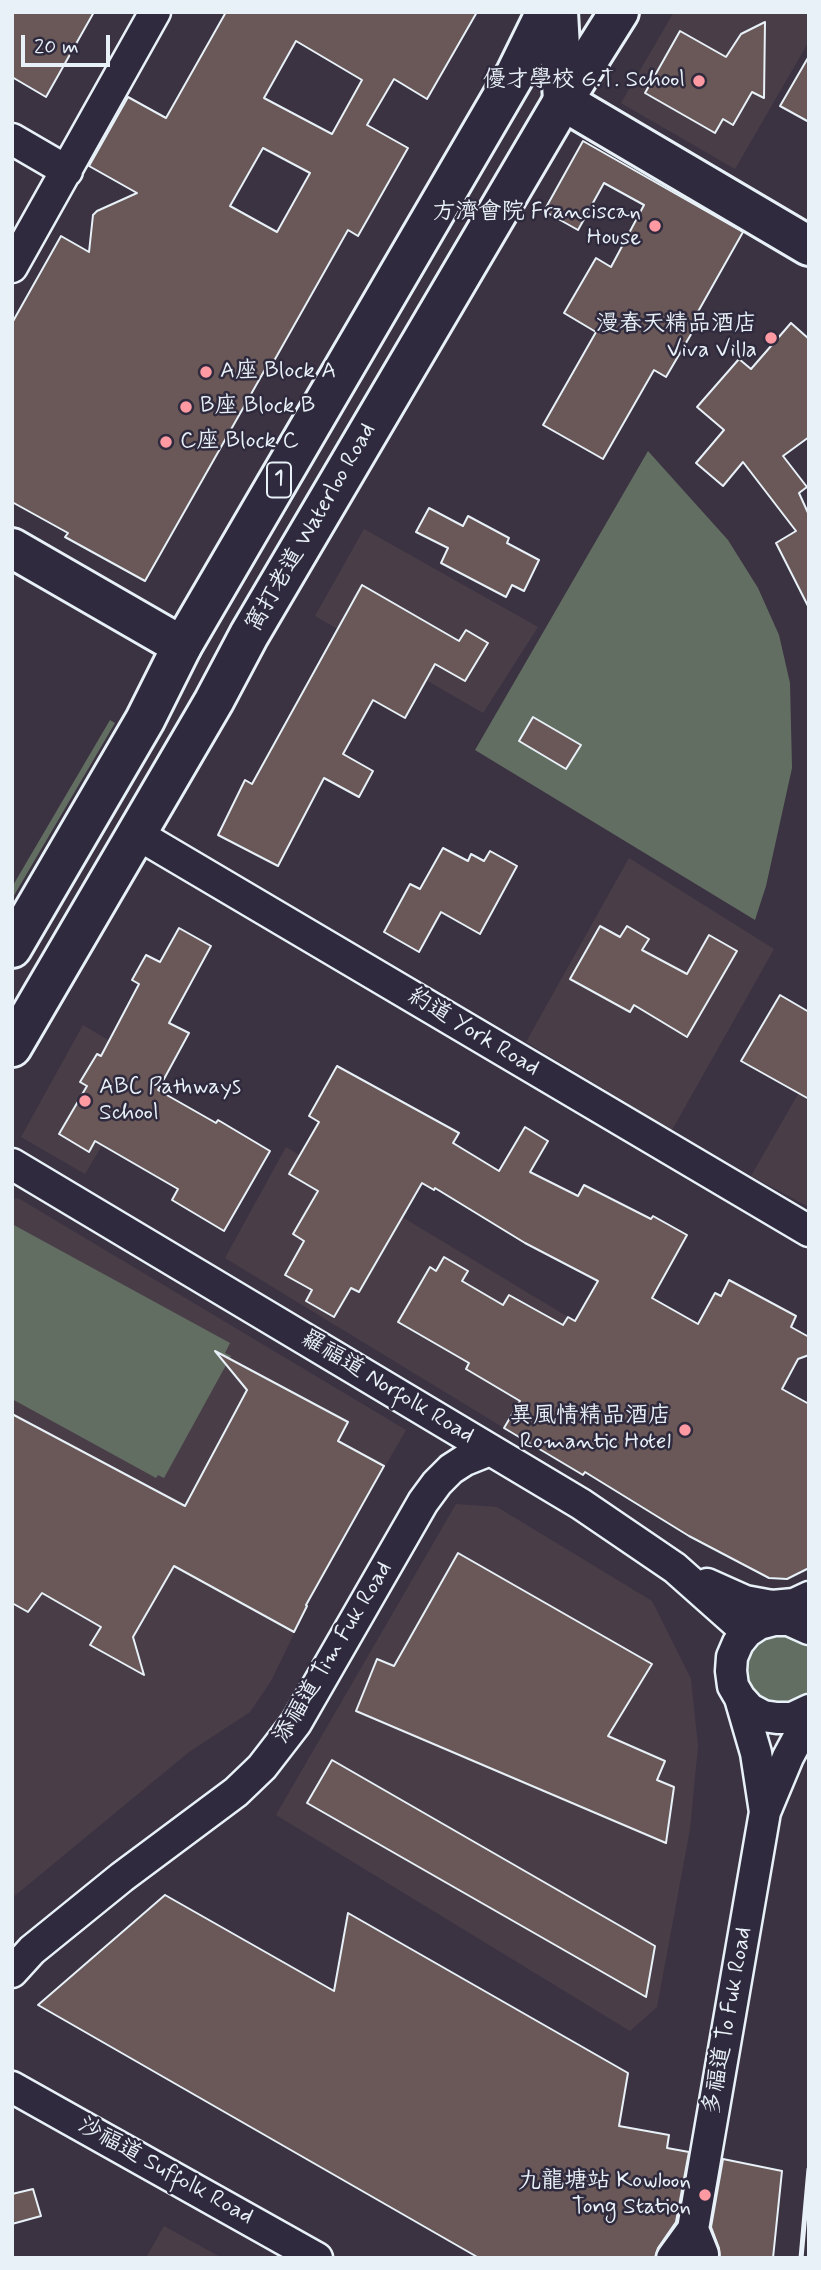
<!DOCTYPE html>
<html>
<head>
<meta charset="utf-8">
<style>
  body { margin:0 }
  #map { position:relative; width:821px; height:2270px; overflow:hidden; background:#3b3342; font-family:Mynerve,sans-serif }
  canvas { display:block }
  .frame { position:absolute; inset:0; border:14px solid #e8f1f8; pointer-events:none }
  .scale { position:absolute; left:21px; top:35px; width:89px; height:32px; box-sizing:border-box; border:4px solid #e8f1f8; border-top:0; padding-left:9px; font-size:21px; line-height:24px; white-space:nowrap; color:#e8f1f8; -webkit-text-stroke:5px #2f2a3d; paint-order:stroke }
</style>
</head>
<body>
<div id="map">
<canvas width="821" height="2270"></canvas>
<div class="frame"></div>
<div class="scale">20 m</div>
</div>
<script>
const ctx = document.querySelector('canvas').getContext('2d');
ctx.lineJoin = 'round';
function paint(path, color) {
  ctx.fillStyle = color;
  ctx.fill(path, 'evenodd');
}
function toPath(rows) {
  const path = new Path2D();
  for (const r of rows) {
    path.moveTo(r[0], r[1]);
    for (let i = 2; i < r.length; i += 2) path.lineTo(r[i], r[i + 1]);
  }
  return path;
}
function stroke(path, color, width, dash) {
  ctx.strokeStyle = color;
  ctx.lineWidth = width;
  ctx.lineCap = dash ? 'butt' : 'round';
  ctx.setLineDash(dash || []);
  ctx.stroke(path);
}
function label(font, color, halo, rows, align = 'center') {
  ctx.font = font + ' Mynerve,"LXGW WenKai TC",sans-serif';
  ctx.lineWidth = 5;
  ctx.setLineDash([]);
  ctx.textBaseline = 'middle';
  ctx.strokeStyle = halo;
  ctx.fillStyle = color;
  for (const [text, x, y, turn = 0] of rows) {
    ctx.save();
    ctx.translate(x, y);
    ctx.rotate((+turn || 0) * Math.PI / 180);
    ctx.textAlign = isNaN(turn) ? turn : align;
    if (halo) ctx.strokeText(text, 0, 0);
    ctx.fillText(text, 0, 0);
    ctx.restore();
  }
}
const built = toPath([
  [674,12,809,12,809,41,735,169,621,103],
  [364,529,538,627,483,713,315,616],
  [629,858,774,949,672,1130,526,1042],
  [83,1025,150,1065,85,1174,21,1137],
  [809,1075,809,1207,751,1176],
  [286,1147,568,1317,504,1428,225,1258],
  [18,1198,406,1430,323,1574,271,1681,250,1712,189,1752,12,1898,12,1199],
  [456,1504,497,1507,652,1601,691,1679,698,1746,690,1829,657,2007,630,2031,276,1815],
  [164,2226,222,2258,146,2258]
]);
const green = toPath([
  [648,451,728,540,758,588,779,635,790,683,792,768,766,886,755,920,475,750],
  [110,720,115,723,12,899,12,887],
  [12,1224,230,1343,225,1353,231,1356,164,1478,158,1475,156,1478,12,1399],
  [783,1632,806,1641,809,1644,809,1695,800,1702,789,1707,765,1703,747,1685,745,1660,750,1648,759,1639]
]);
const building = toPath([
  [12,12,94,12,46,97,12,77,12,12],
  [226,12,477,12,427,99,394,79,367,125,408,148,358,236,348,230,270,368,267,366,145,581,65,537,68,533,12,502,12,323,61,236,89,252,93,215,97,211,137,193,89,166,128,97,166,118,226,12],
  [296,41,362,80,332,134,264,98,296,41],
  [263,148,310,173,277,232,230,206,263,148],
  [765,22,764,98,752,92,733,125,723,119,715,133,645,93,680,31,726,57,741,34,765,22],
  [809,56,809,122,780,106,809,56],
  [583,141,743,232,695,317,700,319,666,377,654,370,603,459,543,425,596,332,564,313,596,258,611,267,644,205,604,183,578,230,544,211,583,141],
  [791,323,809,339,809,437,783,456,807,487,799,493,809,515,809,608,776,543,796,531,743,462,723,486,696,463,724,430,697,407,739,359,751,369,791,323],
  [429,508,463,526,468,516,509,538,507,543,539,560,524,591,512,585,506,597,441,563,448,548,416,532,429,508],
  [362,585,459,641,466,630,488,643,465,681,435,664,405,718,373,700,343,754,373,771,359,797,324,778,278,866,218,835,245,780,252,784,362,585],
  [533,717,581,745,566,769,519,741,533,717],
  [443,848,468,861,471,854,484,861,490,851,517,866,480,934,441,912,419,952,384,932,410,884,420,889,443,848],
  [600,926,620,937,627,926,649,939,642,950,687,974,709,935,737,951,687,1037,634,1005,630,1012,570,979,600,926],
  [179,928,211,946,169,1023,189,1033,158,1090,216,1123,218,1120,270,1151,224,1231,172,1200,178,1189,95,1141,89,1152,59,1134,87,1086,80,1082,97,1054,101,1056,139,984,132,980,146,955,160,962,179,928],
  [780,995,809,1012,809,1099,741,1061,780,995],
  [337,1066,459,1133,453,1143,499,1171,525,1127,548,1141,530,1172,578,1196,584,1185,651,1219,653,1216,687,1235,652,1298,698,1324,715,1293,721,1296,729,1280,796,1316,791,1327,809,1337,809,1355,798,1359,782,1389,809,1404,809,1568,787,1579,769,1578,689,1536,585,1472,583,1475,504,1428,520,1401,466,1369,469,1363,398,1322,430,1267,436,1271,444,1257,468,1271,462,1281,503,1305,509,1295,563,1325,568,1317,575,1321,598,1281,525,1243,435,1188,434,1190,422,1183,359,1292,351,1288,334,1317,306,1301,312,1290,285,1275,304,1241,293,1234,318,1191,289,1174,319,1122,309,1116,337,1066],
  [215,1351,348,1422,338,1441,384,1466,306,1605,307,1606,294,1632,174,1566,133,1637,144,1675,90,1645,101,1627,42,1593,28,1612,12,1603,12,1414,185,1506,247,1390,215,1351],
  [458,1553,652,1664,608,1736,665,1761,657,1780,674,1787,666,1843,356,1711,377,1659,394,1666,458,1553],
  [332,1760,655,1946,646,1997,307,1803,332,1760],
  [165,1895,334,1991,348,1913,628,2073,619,2126,669,2135,667,2148,689,2152,676,2222,658,2248,655,2258,479,2258,38,2005,165,1895],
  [723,2159,782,2171,773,2258,720,2258,719,2248,711,2227,723,2159],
  [33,2189,41,2216,12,2224,12,2194,33,2189]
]);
const street = toPath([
  [12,139,67,171],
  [12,267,155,12],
  [137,834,809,1231],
  [12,1164,581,1504,675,1568,747,1632],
  [707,1584,745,1601,772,1606,794,1604,809,1597],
  [809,1629,789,1620,774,1620,759,1624,747,1632,738,1643,732,1657,731,1671,733,1686,740,1698,750,1709,763,1716,777,1718,792,1718,809,1710],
  [740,1698,756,1753,765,1812],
  [12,1972,32,1950,122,1877,236,1792,262,1767,296,1723,423,1502,437,1483,451,1469,465,1460,490,1450],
  [12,2087,317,2258],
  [693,2229,703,2254,702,2258],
  [672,2258,693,2229,765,1812,788,1757,809,1718]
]);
const secondary = toPath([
  [558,12,563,101,809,246],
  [12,548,182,646]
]);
const highway = toPath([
  [12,948,145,720,182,646,516,73,546,12],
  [12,1047,214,701,249,635,563,101,619,12]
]);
const rail = toPath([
  [801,2258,809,2169]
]);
const markers = [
  [699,81,7,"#ff9aa2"],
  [655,226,7,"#ff9aa2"],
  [771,338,7,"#ff9aa2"],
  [206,372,7,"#ff9aa2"],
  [186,407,7,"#ff9aa2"],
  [166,442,7,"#ff9aa2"],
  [85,1101,7,"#ff9aa2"],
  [685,1430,7,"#ff9aa2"],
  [705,2195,7,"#ff9aa2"]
];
const shields = [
  [279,480,24]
];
const shieldNames = [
  ["1",279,480]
];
const poiNames = [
  ["優才學校 G.T. School",685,81],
  ["方濟會院 Franciscan",641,213],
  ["House",641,239],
  ["漫春天精品酒店",757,325],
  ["Viva Villa",757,351],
  ["A座 Block A",220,372,"left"],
  ["B座 Block B",200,407,"left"],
  ["C座 Block C",180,442,"left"],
  ["ABC Pathways",99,1088,"left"],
  ["School",99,1114,"left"],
  ["異風情精品酒店",671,1417],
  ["Romantic Hotel",671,1443],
  ["九龍塘站 Kowloon",691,2182],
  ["Tong Station",691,2208]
];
const streetNames = [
  ["窩打老道 Waterloo Road",312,528,-60],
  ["約道 York Road",473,1033,31],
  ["羅福道 Norfolk Road",387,1388,31],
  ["添福道 Tim Fuk Road",334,1653,-59],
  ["多福道 To Fuk Road",729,2021,-80],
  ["沙福道 Suffolk Road",165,2172,29]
];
paint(built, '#493e48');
paint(green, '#636e62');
paint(building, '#695857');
stroke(building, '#e8f1f8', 2);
stroke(street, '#e8f1f8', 35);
stroke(secondary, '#e8f1f8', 44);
stroke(highway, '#e8f1f8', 44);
stroke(street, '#2f2a3d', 30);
stroke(secondary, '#2f2a3d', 38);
stroke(highway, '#2f2a3d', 38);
stroke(rail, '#e8f1f8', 5);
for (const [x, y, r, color] of markers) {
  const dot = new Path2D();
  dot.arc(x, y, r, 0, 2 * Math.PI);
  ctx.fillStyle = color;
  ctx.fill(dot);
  stroke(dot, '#2f2a3d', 2.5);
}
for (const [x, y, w] of shields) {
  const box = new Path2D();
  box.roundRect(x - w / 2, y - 17.5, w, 35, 5);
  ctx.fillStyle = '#2f2a3d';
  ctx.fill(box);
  stroke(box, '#e8f1f8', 2);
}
label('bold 21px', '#e8f1f8', null, shieldNames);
label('23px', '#e8f1f8', '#2f2a3d', poiNames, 'right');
label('23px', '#e8f1f8', '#2f2a3d', streetNames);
</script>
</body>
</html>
